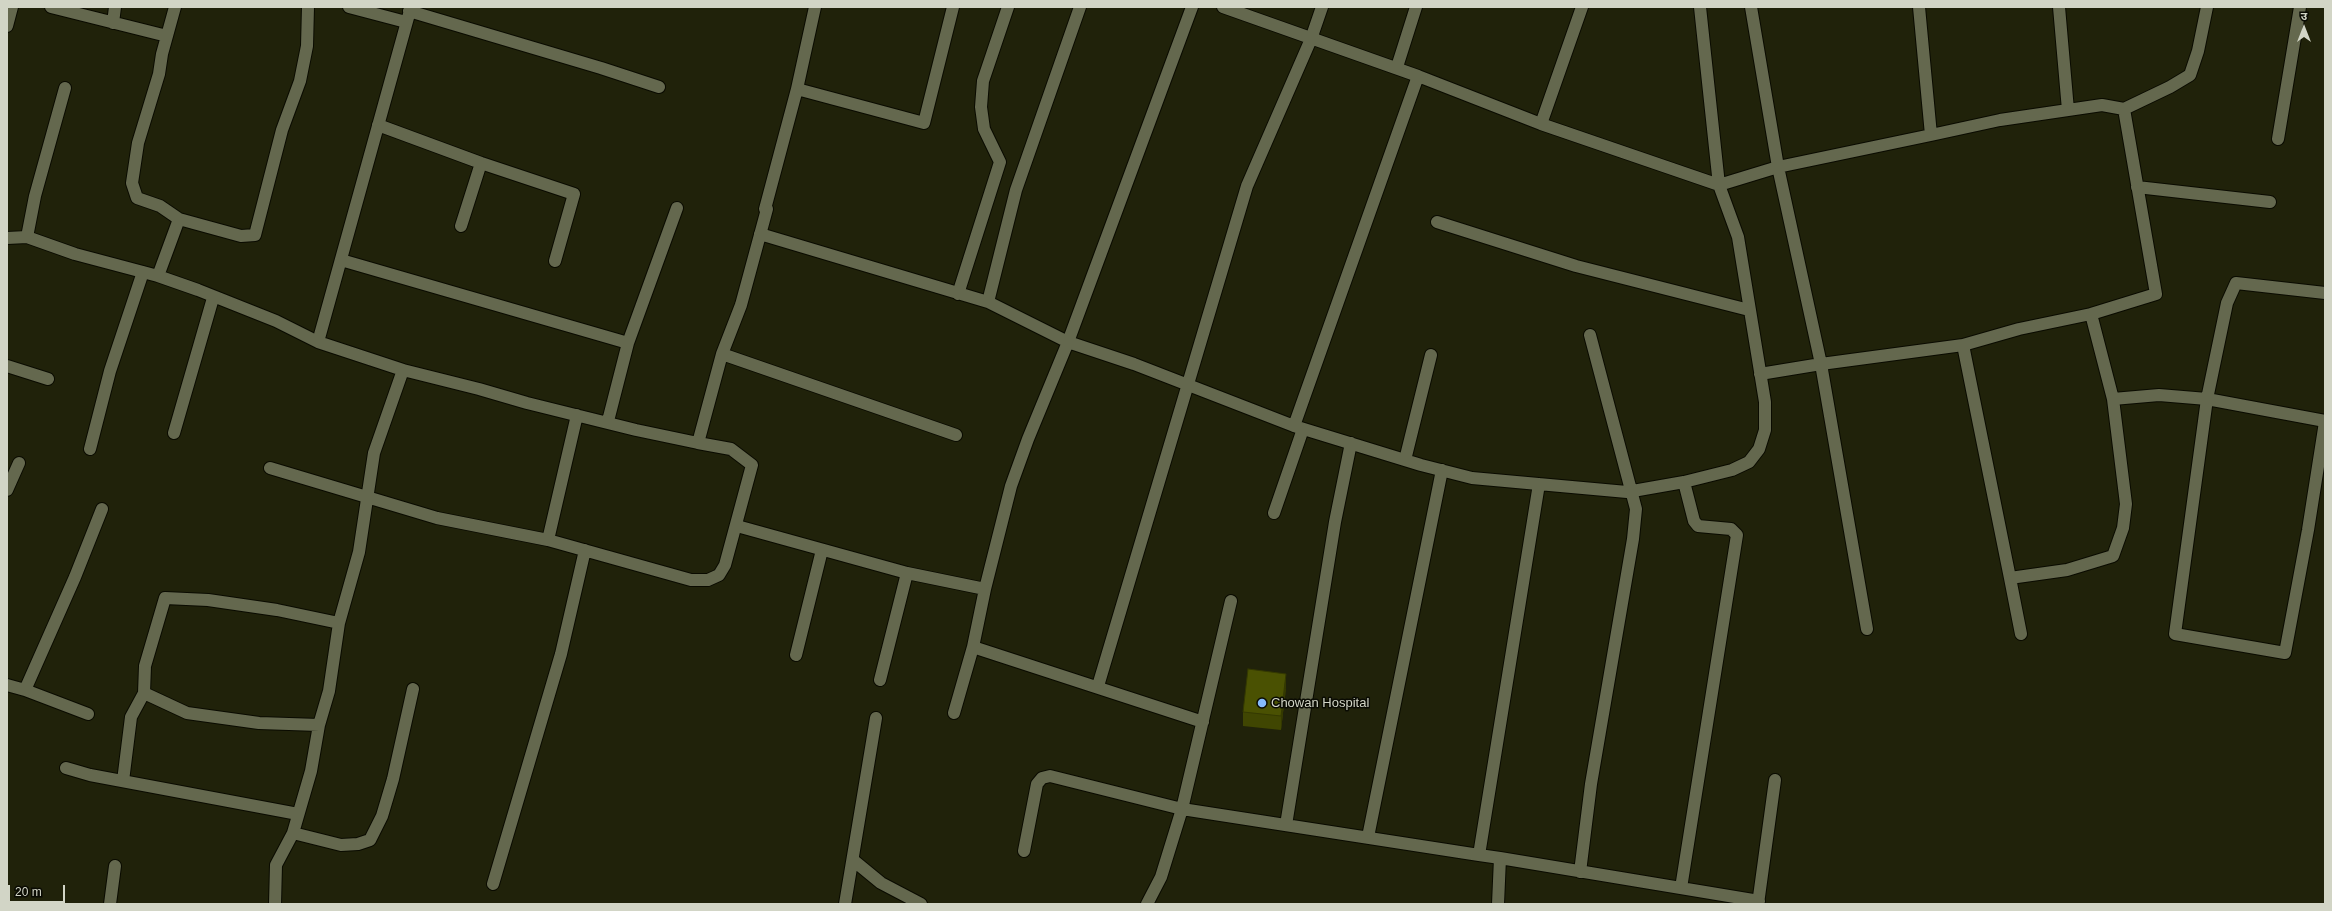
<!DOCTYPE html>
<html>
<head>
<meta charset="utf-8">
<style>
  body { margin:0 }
  #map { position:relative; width:2332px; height:911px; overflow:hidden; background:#20220a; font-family:Helvetica,"Noto Sans Devanagari",sans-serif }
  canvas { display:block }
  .frame { position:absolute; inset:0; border:8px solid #d2d5c6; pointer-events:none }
  .north { position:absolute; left:2284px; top:8px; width:40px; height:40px; -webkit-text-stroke:3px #0a0b03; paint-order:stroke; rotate:0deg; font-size:11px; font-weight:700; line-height:16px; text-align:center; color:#d2d5c6 }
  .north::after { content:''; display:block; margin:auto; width:14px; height:18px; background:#d2d5c6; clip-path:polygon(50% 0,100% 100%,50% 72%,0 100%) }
  .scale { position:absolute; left:8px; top:885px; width:57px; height:18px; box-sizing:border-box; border:2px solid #d2d5c6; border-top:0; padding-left:5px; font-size:12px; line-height:14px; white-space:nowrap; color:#d2d5c6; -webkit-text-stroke:3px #0a0b03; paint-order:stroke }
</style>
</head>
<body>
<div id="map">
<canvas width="2332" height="911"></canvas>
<div class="frame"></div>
<div class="north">उ</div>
<div class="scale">20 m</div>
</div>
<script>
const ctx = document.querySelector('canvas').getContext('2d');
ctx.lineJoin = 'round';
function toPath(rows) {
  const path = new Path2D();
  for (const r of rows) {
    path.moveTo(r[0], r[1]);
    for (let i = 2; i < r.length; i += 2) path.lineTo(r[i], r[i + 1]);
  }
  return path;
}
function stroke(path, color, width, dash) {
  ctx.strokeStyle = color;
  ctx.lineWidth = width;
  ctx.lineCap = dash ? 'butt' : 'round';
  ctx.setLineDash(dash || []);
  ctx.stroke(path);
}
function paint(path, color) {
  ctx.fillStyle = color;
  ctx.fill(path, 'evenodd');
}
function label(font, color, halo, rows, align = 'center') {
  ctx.font = font + ' Helvetica,sans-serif';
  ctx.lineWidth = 3;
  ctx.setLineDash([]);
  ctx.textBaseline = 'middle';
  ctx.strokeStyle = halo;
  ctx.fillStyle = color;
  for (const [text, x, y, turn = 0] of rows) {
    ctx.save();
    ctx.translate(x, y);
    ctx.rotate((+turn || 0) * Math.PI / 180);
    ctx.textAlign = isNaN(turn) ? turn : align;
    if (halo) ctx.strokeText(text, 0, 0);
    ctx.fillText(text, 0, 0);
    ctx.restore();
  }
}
const minor = toPath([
  [51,7,167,36],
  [349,7,406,22],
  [1223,7,1418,76,1294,426],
  [1751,7,1778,167,1821,364,1867,629],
  [2059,7,2068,110],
  [409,11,601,68,659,87],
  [113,23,115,7],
  [7,26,12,7],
  [1397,67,1416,7],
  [1418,76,1541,124,1719,185,1778,167,1931,135,1919,7],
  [797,89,924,123,953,7],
  [2124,109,2170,87,2190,75,2198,51,2207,7],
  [1541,124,1582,7],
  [378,125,481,163,574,194,555,261],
  [1931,135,2000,120,2102,105,2124,109,2156,294,2091,314],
  [2278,139,2300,7],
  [2137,187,2270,202],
  [179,219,241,236,255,235,282,130,300,81,307,46,308,7],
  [1437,222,1576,266,1749,310],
  [461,226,481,163],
  [760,234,988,302,1068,342,1134,364,1294,426,1421,465,1472,478,1627,492,1684,482,1732,470,1749,462,1759,449,1765,430,1765,402,1738,237,1719,185,1700,7],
  [27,237,75,254,158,276,198,290,276,321,318,342],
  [7,238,27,237,35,196,65,88],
  [341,260,628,343],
  [158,276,179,219,160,206,137,198,132,183,138,143,159,74,162,54,175,7],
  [2325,293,2236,283,2227,303,2207,399,2175,634,2285,653,2308,530,2325,422],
  [958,294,1000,162,984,129,981,107,983,81,1008,7],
  [988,302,1016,190,1080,7],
  [1963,345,2010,578,2067,570,2113,556,2123,528,2126,504,2113,399],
  [722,354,956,435],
  [7,366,48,379],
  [403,370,479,389,527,403,636,430,698,443,722,354,741,305,767,209,765,209,797,89,815,7],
  [1760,374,1821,364,1963,345,2019,329,2091,314,2113,399,2159,395,2207,399,2325,421],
  [608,421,628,343,677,208],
  [174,433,213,298],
  [90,449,110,371,143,272],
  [1405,460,1431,355],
  [270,468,437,518,548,540,691,580,708,580,719,575,725,565,752,465,731,449,698,443],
  [7,490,19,463],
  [1274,513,1303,429],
  [737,526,907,573,985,589,1011,486,1028,439,1068,342,1192,7],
  [548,540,577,415],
  [2010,578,2021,634],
  [985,589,973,647,1203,722],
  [1231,601,1182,809,1479,855],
  [796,655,822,550],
  [880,680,907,573],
  [7,685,25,690,75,577,102,509],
  [1098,686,1247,186,1311,39,1322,7],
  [25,690,88,714],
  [954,713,973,647],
  [319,725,259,723,187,713,144,693,145,666,165,598,208,600,277,610,339,623],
  [66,768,90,775,298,814],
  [123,781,131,717,144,693],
  [1286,825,1335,522,1351,443],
  [293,833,341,845,358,844,370,840,382,816,393,779,413,689],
  [1368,837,1442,470],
  [1024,851,1037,784,1042,778,1050,776,1182,809,1161,877,1147,904],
  [1500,858,1759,901],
  [853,860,881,883,921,904],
  [1580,872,1591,784,1633,539,1636,509,1590,335],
  [493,884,561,654,585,550],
  [1681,888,1737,535,1731,529,1698,526,1694,521,1684,482],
  [110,904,115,866],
  [275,904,276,865,293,833,311,771,319,725,329,691,339,623,359,552,374,453,403,370,318,342,411,7],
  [845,904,876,718],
  [1498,904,1500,858,1479,855,1539,484],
  [1758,904,1775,780]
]);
const wall = toPath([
  [1286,688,1281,730,1243,726,1243,712]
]);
const shadedWall = toPath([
  [1286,674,1286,688,1281,730,1281,716]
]);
const building = toPath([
  [1248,669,1286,674,1281,716,1243,712,1248,669]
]);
const markers = [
  [1262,703,5,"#86bbfb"]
];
const poiNames = [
  ["Chowan Hospital",1271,703]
];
stroke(minor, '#0a0b00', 14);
stroke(minor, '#64684e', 12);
paint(wall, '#404602');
paint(shadedWall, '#343901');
paint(building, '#4a5102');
stroke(building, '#343901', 1);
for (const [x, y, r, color] of markers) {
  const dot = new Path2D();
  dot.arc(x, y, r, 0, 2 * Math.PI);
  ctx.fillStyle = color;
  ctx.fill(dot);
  stroke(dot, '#0a0b03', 1.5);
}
label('13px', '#d2d5c6', '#0a0b03', poiNames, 'left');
</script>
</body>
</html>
